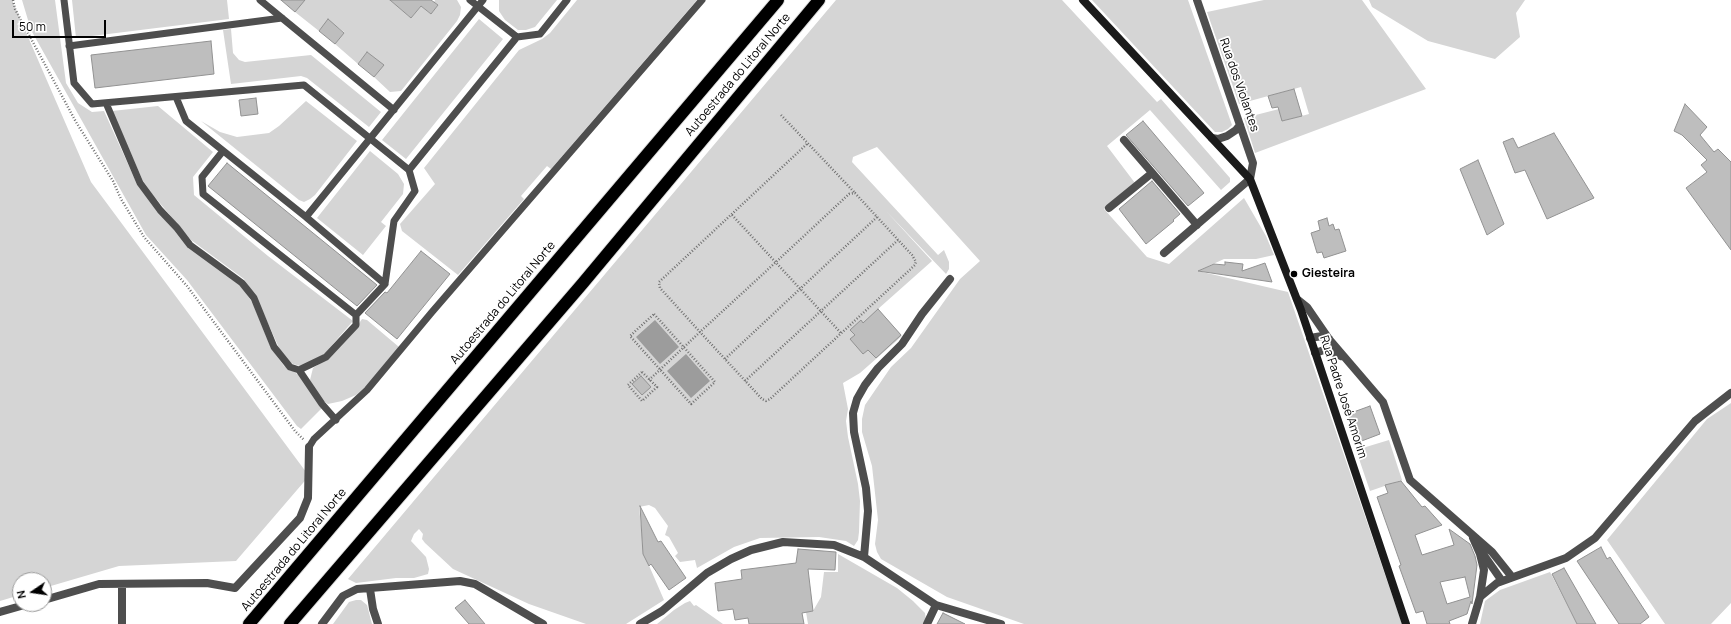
<!DOCTYPE html>
<html>
<head>
<meta charset="utf-8">
<style>
  body { margin:0 }
  #map { position:relative; width:1731px; height:624px; overflow:hidden; background:#fff; font-family:Manrope,sans-serif }
  canvas { display:block }
  .north { position:absolute; left:12px; top:572px; width:40px; height:40px; box-sizing:border-box; background:#fff; border:1px solid #999; border-radius:50%; rotate:257deg; font-size:11px; font-weight:700; line-height:16px; text-align:center; color:#000 }
  .north::after { content:''; display:block; margin:auto; width:14px; height:18px; background:#000; clip-path:polygon(50% 0,100% 100%,50% 72%,0 100%) }
  .scale { position:absolute; left:12px; top:20px; width:94px; height:18px; box-sizing:border-box; border:2px solid #000; border-top:0; padding-left:5px; font-size:12px; line-height:14px; white-space:nowrap; color:#000; -webkit-text-stroke:3px #fff; paint-order:stroke }
</style>
</head>
<body>
<div id="map">
<canvas width="1731" height="624"></canvas>
<div class="north">N</div>
<div class="scale">50 m</div>
</div>
<script>
const ctx = document.querySelector('canvas').getContext('2d');
ctx.lineJoin = 'round';
function paint(path, color) {
  ctx.fillStyle = color;
  ctx.fill(path, 'evenodd');
}
function toPath(rows) {
  const path = new Path2D();
  for (const r of rows) {
    path.moveTo(r[0], r[1]);
    for (let i = 2; i < r.length; i += 2) path.lineTo(r[i], r[i + 1]);
  }
  return path;
}
function stroke(path, color, width, dash) {
  ctx.strokeStyle = color;
  ctx.lineWidth = width;
  ctx.lineCap = dash ? 'butt' : 'round';
  ctx.setLineDash(dash || []);
  ctx.stroke(path);
}
function label(font, color, halo, rows, align = 'center') {
  ctx.font = font + ' Manrope,sans-serif';
  ctx.lineWidth = 3.5;
  ctx.setLineDash([]);
  ctx.textBaseline = 'middle';
  ctx.strokeStyle = halo;
  ctx.fillStyle = color;
  for (const [text, x, y, turn = 0] of rows) {
    ctx.save();
    ctx.translate(x, y);
    ctx.rotate((+turn || 0) * Math.PI / 180);
    ctx.textAlign = isNaN(turn) ? turn : align;
    if (halo) ctx.strokeText(text, 0, 0);
    ctx.fillText(text, 0, 0);
    ctx.restore();
  }
}
const green = toPath([
  [0,0,12,0,91,182,309,476,236,561,119,566,44,588,44,580,20,580,20,595,0,601],
  [22,0,55,0,66,83,78,103,92,112,104,111,137,184,175,228,241,285,253,304,271,348,284,366,299,375,322,408,301,429,297,426,187,280,146,235,31,30],
  [72,0,227,0,229,19,76,38],
  [304,0,390,0,411,18,421,6,431,14,438,5,434,2,435,0,457,0,461,7,460,15,457,21,401,91,390,92,374,77,383,65,367,52,358,64,335,44,344,32,328,20,319,31,295,12],
  [499,0,557,0,535,27,526,30,518,30,505,20,499,11],
  [577,0,697,0,551,169,547,166,521,196,524,199,458,275,402,231,400,224,435,184,424,168,519,50,542,39,550,33],
  [836,0,1062,0,1157,102,1161,99,1230,178,1230,182,1221,190,1150,110,1107,146,1135,183,1104,209,1147,257,1169,264,1244,198,1266,236,1274,255,1256,259,1224,259,1198,271,1288,292,1402,624,1024,624,947,597,881,559,877,552,875,544,878,520,872,466,862,432,862,419,865,405,891,367,911,348,960,279,980,261,877,147,853,157,852,162,938,255,944,250,949,262,949,269,946,274,886,211,932,261,878,309,902,336,860,373,843,383,848,409,846,421,848,437,858,484,860,501,859,532,858,540,854,546,846,541,819,537,760,538,734,547,697,568,695,560,680,562,675,556,678,553,669,537,665,535,668,526,655,508,649,505,639,507,644,554,664,600,626,624,586,624,529,604,453,569,425,543,422,539,423,534,419,529,414,534,411,541,426,557,429,569,428,574,414,578,396,578,356,583,348,579],
  [1092,0,1188,0,1232,125,1228,129,1222,132,1215,132],
  [1264,0,1362,0,1426,89,1255,153,1244,118,1279,109,1283,121,1309,114,1301,87,1239,104,1207,12],
  [1369,0,1525,0,1516,13,1520,37,1495,59,1428,41,1372,7],
  [479,19,503,39,406,159,382,140],
  [231,29,233,53,239,60,245,62,311,55,381,112,369,127,307,78,301,76,231,84,223,30],
  [306,101,357,141,315,195,310,199,304,202,299,200,201,121,220,132,237,137,269,133,279,126],
  [158,106,213,152,193,177,194,195,268,256,353,321,326,352,319,358,300,366,290,363,280,350,257,299,244,279,191,240,153,195,143,181,112,111],
  [370,151,398,174,404,184,403,194,381,222,386,226,363,255,317,218],
  [362,319,367,320,399,347,370,383,356,395,342,401,328,404,321,399,310,380,313,368,331,356,351,335],
  [1731,403,1731,603,1711,624,1665,624,1607,540,1707,419],
  [1389,440,1402,480,1370,491,1356,450],
  [838,554,897,588,913,601,925,613,926,621,924,624,808,624,806,612,813,611,821,597,824,572,838,572],
  [1550,572,1577,624,1480,624,1485,601,1500,590],
  [356,600,361,600,367,605,372,624,333,624,349,602],
  [690,601,694,606,696,605,723,624,657,624,674,610,685,603]
]);
const water = toPath([
  [655,320,679,347,660,364,636,337],
  [686,354,710,381,691,398,667,371]
]);
const building = toPath([
  [281,0,305,0,295,12,281,0],
  [390,0,431,0,438,5,431,14,421,6,411,18,390,0],
  [328,19,344,33,335,44,319,31,328,19],
  [211,41,214,74,95,88,91,55,211,41],
  [367,52,384,65,374,77,358,64,367,52],
  [1294,89,1302,116,1282,121,1278,107,1272,108,1268,96,1294,89],
  [256,98,258,114,241,116,239,100,256,98],
  [1685,104,1707,127,1700,135,1714,152,1718,149,1731,162,1731,250,1686,188,1707,172,1701,165,1707,160,1682,135,1674,131,1685,104],
  [1143,121,1204,193,1188,206,1126,135,1143,121],
  [1554,133,1594,198,1547,219,1525,170,1515,173,1503,142,1513,138,1518,148,1554,133],
  [1478,160,1504,224,1487,235,1460,169,1478,160],
  [227,163,377,285,357,306,208,186,227,163],
  [1152,181,1180,214,1173,220,1174,221,1146,244,1119,209,1152,181],
  [1327,218,1329,226,1333,224,1335,230,1339,229,1346,251,1324,258,1322,252,1317,253,1311,233,1320,230,1318,221,1327,218],
  [421,251,450,274,397,339,365,313,385,292,387,293,421,251],
  [1225,262,1243,264,1242,271,1265,263,1272,282,1198,271,1214,264,1225,265,1225,262],
  [878,309,901,335,876,358,868,350,863,354,850,339,855,335,850,330,861,320,863,323,878,309],
  [641,376,651,387,642,395,632,384,641,376],
  [1370,406,1380,434,1359,442,1348,414,1370,406],
  [1401,481,1422,507,1425,506,1442,525,1415,535,1422,555,1454,545,1449,529,1470,544,1475,556,1477,565,1472,604,1471,601,1467,614,1449,621,1450,624,1427,624,1423,611,1416,613,1399,566,1401,565,1377,497,1388,493,1385,485,1401,481],
  [1465,577,1470,597,1447,604,1440,582,1465,577],
  [640,506,658,542,661,541,686,578,669,590,651,564,649,566,643,554,640,506],
  [1601,547,1607,559,1610,557,1649,617,1640,624,1619,624,1577,561,1601,547],
  [798,549,836,552,835,570,808,569,813,611,802,613,804,624,749,624,748,618,735,620,733,609,718,611,715,583,742,579,741,570,796,563,798,549],
  [1564,568,1596,624,1577,624,1552,574,1564,568],
  [465,600,485,624,469,624,455,608,465,600],
  [943,613,965,624,937,624,943,613]
]);
const path = toPath([
  [13,0,15,9,76,122,113,181,121,199,144,237,187,286,295,431,304,440],
  [781,115,855,193],
  [732,215,841,333],
  [654,314,715,382,691,404,630,336,654,314],
  [725,359,877,217],
  [642,372,657,387,642,401,628,385,642,372],
  [649,380,684,347,700,332,776,262,849,194,855,193,912,255,916,262,915,265,770,399,766,401,762,399,700,332,660,288,659,282,808,143],
  [745,381,898,240]
]);
const lane = toPath([
  [64,0,74,83,92,104,304,85,409,170,517,37],
  [260,0,394,110],
  [470,0,517,37,540,34,567,0],
  [69,46,282,18],
  [176,97,186,121,306,217,385,284],
  [106,103,140,183,160,210,177,228,190,245,242,283,254,298,274,347,290,367,299,370,326,357,356,325,356,315],
  [223,151,202,177,203,194,356,315,385,284,394,221,415,191,409,170],
  [306,217,483,0],
  [299,370,322,404,336,420],
  [309,447,314,439,367,390,432,312,702,0]
]);
const street = toPath([
  [1212,138,1218,139,1227,136,1236,130,1240,125],
  [1124,140,1197,225],
  [1109,208,1152,173],
  [1164,253,1250,179,1253,163,1197,0],
  [1297,299,1307,307,1329,339,1383,402,1410,480,1492,552,1512,577],
  [1310,338,1322,336,1329,339],
  [1315,353,1324,350,1330,351,1341,356],
  [1473,538,1480,554,1484,570,1480,597],
  [1481,551,1502,581],
  [864,557,868,511,866,488,854,432,853,413,857,399,865,385,878,368,902,344,922,314,950,279],
  [370,589,373,609,378,624],
  [44,600,99,584,207,583,235,588,300,518,308,498,309,447],
  [936,605,1001,624],
  [0,612,28,604],
  [122,624,122,584],
  [322,624,343,596,357,589,460,581,475,584,543,624],
  [640,624,662,611,707,573,731,559,751,550,783,542,834,545,864,557,936,605,927,624],
  [1472,624,1480,597,1497,583,1566,558,1595,538,1695,421,1731,393]
]);
const secondary = toPath([
  [1083,0,1250,179,1301,310,1406,624]
]);
const highway = toPath([
  [249,624,778,0],
  [290,624,583,283,819,0]
]);
const markers = [
  [1294,274,4,"#000"]
];
const streetNames = [
  ["Autoestrada do Litoral Norte",738,75,-50],
  ["Rua dos Violantes",1239,85,71],
  ["Autoestrada do Litoral Norte",503,303,-50],
  ["Rua Padre José Amorim",1343,397,72],
  ["Autoestrada do Litoral Norte",294,550,-50]
];
const poiNames = [
  ["Giesteira",1302,274]
];
paint(green, '#d5d5d5');
paint(water, '#9c9c9c');
paint(building, '#bebebe');
stroke(building, '#929292', 1);
stroke(highway, '#dbdbdb', 14);
stroke(path, '#707070', 2.5, [1, 2]);
stroke(lane, '#4e4e4e', 7);
stroke(street, '#4e4e4e', 8);
stroke(secondary, '#1b1b1b', 8);
stroke(highway, '#000', 12);
for (const [x, y, r, color] of markers) {
  const dot = new Path2D();
  dot.arc(x, y, r, 0, 2 * Math.PI);
  ctx.fillStyle = color;
  ctx.fill(dot);
  stroke(dot, '#fff', 1.5);
}
label('12px', '#000', '#fff', streetNames);
label('bold 12px', '#000', '#fff', poiNames, 'left');
</script>
</body>
</html>
